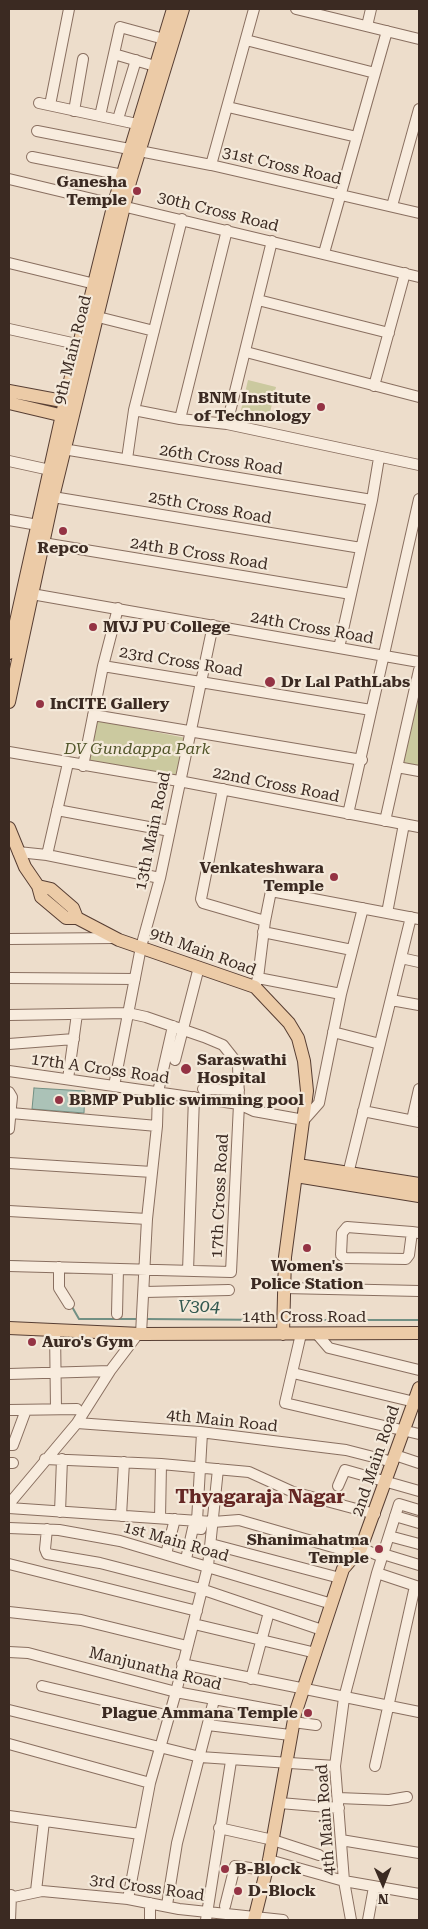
<!DOCTYPE html>
<html>
<head>
<meta charset="utf-8">
<style>
  body { margin:0 }
  #map { position:relative; width:428px; height:1929px; overflow:hidden; background:#edddcb; font-family:"Roboto Serif",serif }
  canvas { display:block }
  .frame { position:absolute; inset:0; border:10px solid #3b2a22; pointer-events:none }
  .north { position:absolute; left:358px; top:1859px; width:50px; height:50px; -webkit-text-stroke:4px #f4e9da; paint-order:stroke; rotate:179deg; font-size:14px; font-weight:700; line-height:20px; text-align:center; color:#3b2a22 }
  .north::after { content:''; display:block; margin:auto; width:18px; height:22px; background:#3b2a22; clip-path:polygon(50% 0,100% 100%,50% 72%,0 100%) }
</style>
</head>
<body>
<div id="map">
<canvas width="428" height="1929"></canvas>
<div class="frame"></div>
<div class="north">N</div>
</div>
<script>
const ctx = document.querySelector('canvas').getContext('2d');
ctx.lineJoin = 'round';
function paint(path, color) {
  ctx.fillStyle = color;
  ctx.fill(path, 'evenodd');
}
function toPath(rows) {
  const path = new Path2D();
  for (const r of rows) {
    path.moveTo(r[0], r[1]);
    for (let i = 2; i < r.length; i += 2) path.lineTo(r[i], r[i + 1]);
  }
  return path;
}
function stroke(path, color, width, dash) {
  ctx.strokeStyle = color;
  ctx.lineWidth = width;
  ctx.lineCap = dash ? 'butt' : 'round';
  ctx.setLineDash(dash || []);
  ctx.stroke(path);
}
function label(font, color, halo, rows, align = 'center') {
  ctx.font = font + ' "Roboto Serif",serif';
  ctx.lineWidth = 4.5;
  ctx.setLineDash([]);
  ctx.textBaseline = 'middle';
  ctx.strokeStyle = halo;
  ctx.fillStyle = color;
  for (const [text, x, y, turn = 0] of rows) {
    ctx.save();
    ctx.translate(x, y);
    ctx.rotate((+turn || 0) * Math.PI / 180);
    ctx.textAlign = isNaN(turn) ? turn : align;
    if (halo) ctx.strokeText(text, 0, 0);
    ctx.fillText(text, 0, 0);
    ctx.restore();
  }
}
const green = toPath([
  [248,380,276,387,269,417,241,410],
  [419,680,419,769,402,765],
  [96,720,186,738,178,777,88,760]
]);
const water = toPath([
  [34,1088,85,1091,84,1113,32,1109,34,1088]
]);
const stream = toPath([
  [9,1261,24,1262],
  [71,1305,79,1319,138,1319],
  [146,1319,278,1320],
  [288,1320,419,1320]
]);
const minor = toPath([
  [296,9,419,39],
  [367,26,371,9],
  [246,40,375,73],
  [114,54,155,66],
  [39,103,137,124],
  [50,105,69,9],
  [228,107,357,137],
  [74,111,83,59],
  [100,116,120,27,164,39],
  [118,119,136,60],
  [37,131,211,165,419,213],
  [32,157,123,175],
  [211,165,254,9],
  [9,179,419,277],
  [392,206,419,109],
  [324,253,387,31],
  [9,263,95,284],
  [258,300,389,333],
  [98,317,154,331],
  [9,329,81,345],
  [246,352,419,397],
  [374,386,405,273],
  [134,410,180,419,227,424,419,465],
  [180,419,227,230],
  [227,424,272,241],
  [57,448,372,500],
  [127,459,134,410,182,219],
  [9,461,50,470],
  [53,497,361,548],
  [9,520,38,525],
  [43,543,351,594],
  [26,593,419,662],
  [339,648,372,500,379,458],
  [103,666,371,710],
  [93,715,362,760],
  [9,752,179,781,419,827],
  [83,766,103,666,118,608],
  [397,767,419,771],
  [223,789,201,899,203,903,265,921],
  [57,810,170,831],
  [348,814,419,499],
  [385,821,419,670],
  [18,852,47,855,160,878],
  [47,855,68,763],
  [387,913,404,824],
  [263,932,352,950],
  [9,939,115,938],
  [401,958,419,962],
  [9,978,135,979],
  [258,978,341,994],
  [255,987,258,978,265,921,271,891,419,919],
  [391,1000,419,1005],
  [9,1015,128,1013,146,1017,204,1037,223,1045,238,1064,239,1104,231,1272,9,1266],
  [333,1032,380,1044],
  [9,1044,74,1039],
  [175,1060,199,967],
  [9,1071,239,1104,254,1111,304,1120,319,1103,341,994,363,908],
  [68,1079,77,1014],
  [114,1086,141,947,160,878,213,625],
  [203,1089,239,1090],
  [9,1092,12,1097,11,1107],
  [363,1111,419,1122],
  [11,1113,157,1126],
  [412,1120,419,1089],
  [9,1129,11,1108],
  [9,1163,152,1172],
  [348,1174,411,917],
  [9,1211,147,1219],
  [412,1232,409,1255,406,1259,345,1258,341,1255,342,1233,347,1227,412,1232,419,1233],
  [59,1267,59,1288,69,1304],
  [188,1271,194,1097],
  [284,1288,419,1291],
  [145,1292,229,1290],
  [117,1314,118,1269],
  [55,1330,56,1409],
  [141,1334,147,1219,157,1126,158,1092,173,1026],
  [301,1334,285,1403,419,1434],
  [317,1334,329,1348,419,1370],
  [293,1373,419,1403],
  [9,1374,110,1371],
  [9,1410,77,1409],
  [77,1423,200,1432,346,1450,393,1462],
  [9,1445,13,1445,26,1410],
  [395,1455,419,1463],
  [45,1459,161,1464,249,1472,293,1492,375,1514],
  [9,1463,13,1463],
  [338,1486,345,1470,419,1491],
  [9,1504,77,1423,110,1371,138,1334],
  [9,1508,213,1522,239,1520,357,1554],
  [60,1512,62,1459],
  [121,1516,124,1462],
  [395,1516,419,1523],
  [160,1518,161,1464],
  [197,1521,202,1433],
  [9,1528,59,1530,120,1541,332,1604],
  [47,1529,45,1549,47,1554,100,1563,201,1589,322,1630],
  [389,1536,419,1544],
  [211,1544,340,1578],
  [361,1548,382,1557],
  [166,1554,175,1519],
  [383,1554,419,1565],
  [186,1559,193,1528,201,1529,203,1522],
  [9,1564,197,1611],
  [377,1573,419,1587],
  [9,1612,81,1620,187,1646],
  [194,1624,316,1653],
  [9,1652,28,1653,176,1692,295,1714],
  [182,1664,419,1712],
  [251,1679,269,1612],
  [42,1686,170,1716],
  [9,1710,200,1757,335,1766],
  [293,1722,316,1725],
  [208,1725,290,1735],
  [9,1744,150,1783],
  [375,1766,415,1586],
  [338,1798,389,1800,407,1797],
  [280,1803,339,1808],
  [9,1816,140,1834],
  [219,1828,273,1840,319,1855],
  [341,1840,419,1853],
  [269,1860,344,1881,419,1894],
  [36,1891,44,1821],
  [9,1898,42,1891,128,1899,179,1909,283,1920],
  [128,1899,150,1783,176,1692,208,1566,218,1469],
  [167,1905,177,1843,214,1700],
  [225,1906,235,1866,266,1870],
  [10,1920,11,1895],
  [150,1920,150,1903],
  [206,1920,231,1761],
  [351,1920,344,1881,335,1766,344,1698,377,1573,399,1504,419,1510],
  [368,1920,374,1887]
]);
const major = toPath([
  [9,391,73,403],
  [9,403,68,417],
  [9,653,65,401,114,203,173,9],
  [9,702,53,497,130,182,183,9],
  [9,828,25,867,38,886,41,897,66,918,77,918,119,940,255,987,289,1023,298,1038,304,1061,307,1091,285,1257,283,1334],
  [38,886,51,889,73,908,77,918],
  [298,1165,419,1184],
  [296,1176,419,1196],
  [9,1328,141,1334,419,1333],
  [254,1920,269,1860,295,1714,343,1569,361,1548,419,1388]
]);
const markers = [
  [137,191,5,"#943344"],
  [321,407,5,"#943344"],
  [63,531,5,"#943344"],
  [93,627,5,"#943344"],
  [270,682,6,"#943344"],
  [40,704,5,"#943344"],
  [334,877,5,"#943344"],
  [186,1069,6,"#943344"],
  [59,1100,5,"#943344"],
  [307,1248,5,"#943344"],
  [32,1342,5,"#943344"],
  [379,1549,5,"#943344"],
  [308,1713,5,"#943344"],
  [225,1869,5,"#943344"],
  [238,1891,5,"#943344"]
];
const streetNames = [
  ["31st Cross Road",282,166,13],
  ["30th Cross Road",218,212,14],
  ["9th Main Road",73,350,-76],
  ["26th Cross Road",221,460,9],
  ["25th Cross Road",210,508,10],
  ["24th B Cross Road",199,554,9],
  ["24th Cross Road",312,628,10],
  ["23rd Cross Road",181,662,9],
  ["22nd Cross Road",276,785,11],
  ["13th Main Road",153,831,-78],
  ["9th Main Road",203,952,20],
  ["17th A Cross Road",100,1069,8],
  ["17th Cross Road",220,1196,-87],
  ["14th Cross Road",304,1317],
  ["4th Main Road",222,1421,6],
  ["2nd Main Road",376,1461,-71],
  ["1st Main Road",176,1542,16],
  ["Manjunatha Road",155,1669,14],
  ["4th Main Road",326,1820,-94],
  ["3rd Cross Road",147,1888,8]
];
const poiNames = [
  ["Ganesha",127,182,"right"],
  ["Temple",127,200,"right"],
  ["BNM Institute",311,398,"right"],
  ["of Technology",311,416,"right"],
  ["Repco",63,548,"center"],
  ["MVJ PU College",103,627],
  ["Dr Lal PathLabs",281,682],
  ["InCITE Gallery",50,704],
  ["Venkateshwara",324,868,"right"],
  ["Temple",324,886,"right"],
  ["Saraswathi",197,1060],
  ["Hospital",197,1078],
  ["BBMP Public swimming pool",69,1100],
  ["Women's",307,1266,"center"],
  ["Police Station",307,1284,"center"],
  ["Auro's Gym",42,1342],
  ["Shanimahatma",369,1540,"right"],
  ["Temple",369,1558,"right"],
  ["Plague Ammana Temple",298,1713,"right"],
  ["B-Block",235,1869],
  ["D-Block",248,1891]
];
const parkNames = [
  ["DV Gundappa Park",137,749]
];
const waterNames = [
  ["V304",199,1307]
];
const quarterNames = [
  ["Thyagaraja Nagar",260,1497]
];
paint(green, '#cbc99f');
paint(water, '#abc2b7');
stroke(water, '#729084', 1);
stroke(stream, '#729084', 2);
stroke(minor, '#896f60', 12);
stroke(major, '#573e33', 14);
stroke(minor, '#f8ecde', 10);
stroke(major, '#eccba7', 12);
for (const [x, y, r, color] of markers) {
  const dot = new Path2D();
  dot.arc(x, y, r, 0, 2 * Math.PI);
  ctx.fillStyle = color;
  ctx.fill(dot);
  stroke(dot, '#f4e9da', 2);
}
label('16px', '#3b2a22', '#f4e9da', streetNames);
label('bold 16px', '#3b2a22', '#f4e9da', poiNames, 'left');
label('italic 16px', '#52562a', '#f4e9da', parkNames);
label('italic 18px', '#335950', '#f4e9da', waterNames);
label('bold 19px', '#652724', '#f4e9da', quarterNames);
</script>
</body>
</html>
